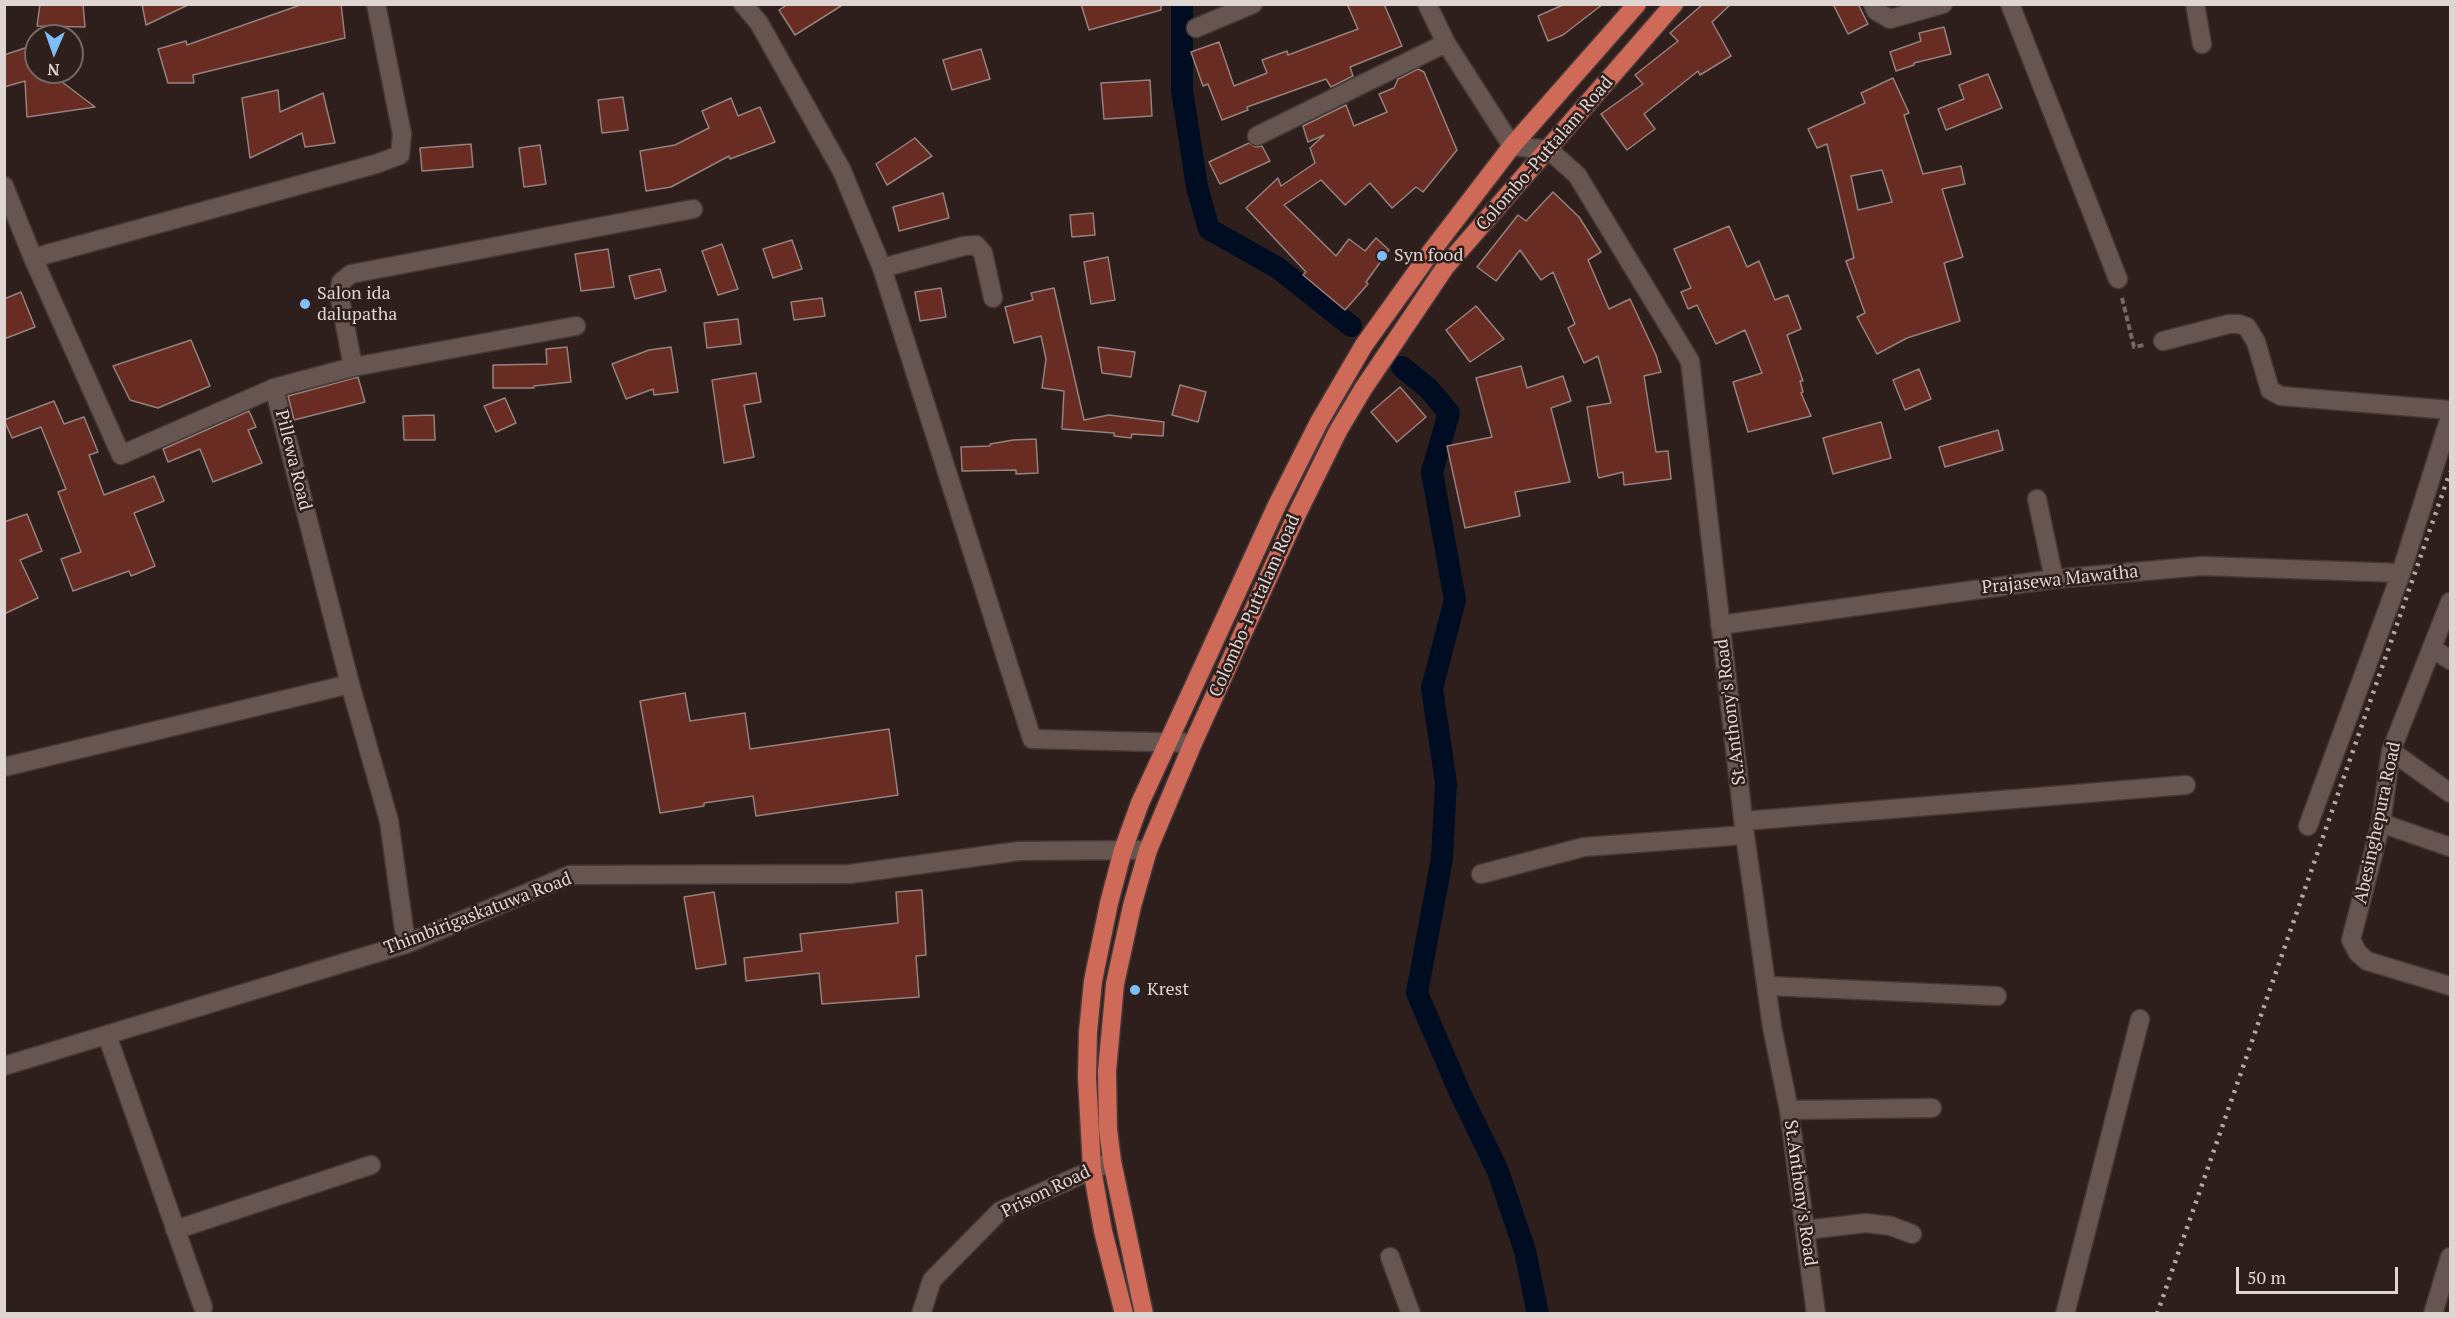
<!DOCTYPE html>
<html>
<head>
<meta charset="utf-8">
<style>
  body { margin:0 }
  #map { position:relative; width:2455px; height:1318px; overflow:hidden; background:#2e1f1c; font-family:"PT Serif",serif }
  canvas { display:block }
  .frame { position:absolute; inset:0; border:6px solid #dfd5d3; pointer-events:none }
  .north { position:absolute; left:24px; top:24px; width:60px; height:60px; box-sizing:border-box; background:#2e1f1c; border:2px solid #756865; border-radius:50%; rotate:182deg; font-size:16px; font-weight:700; line-height:24px; text-align:center; color:#dfd5d3 }
  .north::after { content:''; display:block; margin:auto; width:21px; height:27px; background:#7cbef9; clip-path:polygon(50% 0,100% 100%,50% 72%,0 100%) }
  .scale { position:absolute; left:2236px; top:1267px; width:162px; height:27px; box-sizing:border-box; border:3px solid #dfd5d3; border-top:0; padding-left:8px; font-size:18px; line-height:21px; white-space:nowrap; color:#dfd5d3; -webkit-text-stroke:4px #2e1f1c; paint-order:stroke }
</style>
</head>
<body>
<div id="map">
<canvas width="2455" height="1318"></canvas>
<div class="frame"></div>
<div class="north">N</div>
<div class="scale">50 m</div>
</div>
<script>
const ctx = document.querySelector('canvas').getContext('2d');
ctx.lineJoin = 'round';
function toPath(rows) {
  const path = new Path2D();
  for (const r of rows) {
    path.moveTo(r[0], r[1]);
    for (let i = 2; i < r.length; i += 2) path.lineTo(r[i], r[i + 1]);
  }
  return path;
}
function stroke(path, color, width, dash) {
  ctx.strokeStyle = color;
  ctx.lineWidth = width;
  ctx.lineCap = dash ? 'butt' : 'round';
  ctx.setLineDash(dash || []);
  ctx.stroke(path);
}
function paint(path, color) {
  ctx.fillStyle = color;
  ctx.fill(path, 'evenodd');
}
function label(font, color, halo, rows, align = 'center') {
  ctx.font = font + ' "PT Serif",serif';
  ctx.lineWidth = 5;
  ctx.setLineDash([]);
  ctx.textBaseline = 'middle';
  ctx.strokeStyle = halo;
  ctx.fillStyle = color;
  for (const [text, x, y, turn = 0] of rows) {
    ctx.save();
    ctx.translate(x, y);
    ctx.rotate((+turn || 0) * Math.PI / 180);
    ctx.textAlign = isNaN(turn) ? turn : align;
    if (halo) ctx.strokeText(text, 0, 0);
    ctx.fillText(text, 0, 0);
    ctx.restore();
  }
}
const canal = toPath([
  [1182,4,1182,90,1197,187,1209,229,1278,268,1351,326],
  [1402,367,1429,389,1449,413,1432,472,1455,600,1432,688,1446,783,1442,858,1417,993,1461,1095,1498,1171,1525,1251,1538,1314]
]);
const building = toPath([
  [40,4,83,4,85,27,37,26,40,4],
  [142,4,190,4,146,25,142,4],
  [303,4,341,4,345,38,193,75,194,83,168,83,158,49,186,41,187,45,303,4],
  [788,4,844,4,795,35,779,10,788,4],
  [1081,4,1161,4,1161,10,1089,30,1081,4],
  [1347,4,1384,4,1402,46,1350,67,1353,76,1331,87,1326,79,1247,107,1248,110,1222,120,1208,84,1203,86,1191,52,1219,42,1234,86,1267,73,1262,60,1287,51,1288,55,1358,29,1347,4],
  [1565,4,1603,4,1563,35,1548,41,1538,16,1565,4],
  [1703,4,1731,4,1712,22,1731,56,1700,75,1698,71,1644,114,1655,129,1627,150,1601,114,1643,84,1635,75,1678,41,1670,33,1703,4],
  [1833,4,1858,4,1868,24,1848,34,1833,4],
  [1944,27,1951,54,1914,63,1914,65,1896,71,1890,52,1921,41,1919,33,1944,27],
  [25,48,36,56,36,72,49,72,95,107,27,117,25,81,4,87,4,55,25,48],
  [981,49,990,79,952,90,943,60,981,49],
  [1418,69,1424,72,1457,150,1423,192,1416,187,1392,208,1370,183,1345,205,1321,180,1284,205,1336,256,1349,239,1365,251,1376,238,1389,250,1366,282,1368,284,1345,310,1303,275,1306,272,1246,208,1278,178,1281,186,1315,163,1310,148,1324,135,1308,142,1303,126,1346,105,1354,126,1387,112,1379,94,1394,88,1398,79,1418,69],
  [1988,74,2002,108,1946,130,1938,109,1964,99,1959,85,1988,74],
  [1893,78,1909,113,1904,115,1923,174,1961,166,1965,184,1942,189,1963,257,1944,263,1960,321,1907,338,1877,354,1857,317,1865,313,1846,261,1854,258,1827,144,1817,148,1808,129,1865,103,1861,93,1893,78],
  [1882,170,1892,202,1858,210,1851,176,1882,170],
  [1150,80,1152,116,1104,119,1101,83,1150,80],
  [278,90,280,112,323,93,335,143,305,147,302,133,250,158,242,98,278,90],
  [623,97,628,130,602,133,598,100,623,97],
  [731,98,738,116,760,107,775,142,730,159,729,156,671,187,646,191,640,151,675,145,709,128,702,111,731,98],
  [915,138,932,156,887,185,876,164,915,138],
  [1249,143,1256,147,1262,146,1270,161,1220,184,1209,162,1249,143],
  [471,144,473,167,422,171,420,148,471,144],
  [540,145,546,184,524,187,519,148,540,145],
  [1553,192,1579,217,1601,252,1588,260,1609,309,1630,299,1656,355,1661,372,1644,376,1656,452,1668,451,1671,479,1624,485,1623,472,1599,478,1598,476,1587,407,1611,403,1598,356,1584,363,1568,328,1575,324,1553,272,1541,280,1520,250,1496,281,1477,267,1518,215,1526,221,1553,192],
  [943,193,949,218,899,231,893,207,943,193],
  [1093,213,1095,235,1072,237,1070,215,1093,213],
  [1729,226,1747,267,1759,261,1775,300,1788,295,1801,329,1787,335,1803,381,1800,381,1803,392,1801,393,1811,416,1748,432,1733,382,1762,373,1745,330,1716,344,1697,305,1688,309,1681,292,1691,288,1674,249,1729,226],
  [792,240,802,269,773,278,763,249,792,240],
  [722,244,738,289,718,295,702,251,722,244],
  [608,249,614,287,581,291,575,254,608,249],
  [1108,257,1115,300,1091,304,1084,262,1108,257],
  [660,269,666,291,635,299,629,276,660,269],
  [941,288,946,317,920,321,915,292,941,288],
  [1054,288,1084,420,1109,415,1164,422,1163,436,1132,434,1131,438,1114,436,1114,433,1062,429,1064,391,1042,388,1046,359,1041,336,1014,343,1005,307,1033,300,1031,293,1054,288],
  [21,292,35,327,4,339,4,299,21,292],
  [822,298,825,316,794,320,791,302,822,298],
  [1476,306,1504,339,1470,362,1446,330,1476,306],
  [738,319,741,344,707,348,704,323,738,319],
  [191,340,210,386,158,408,130,400,113,366,191,340],
  [567,347,571,382,534,386,534,388,493,388,493,365,547,364,546,349,567,347],
  [671,347,678,392,654,395,653,389,626,399,612,364,649,350,671,347],
  [1098,347,1135,352,1131,377,1102,373,1098,347],
  [1521,366,1527,388,1563,376,1571,401,1551,408,1570,482,1515,492,1520,516,1465,528,1447,446,1492,437,1476,378,1521,366],
  [1919,369,1931,399,1905,410,1893,380,1919,369],
  [756,373,761,402,744,405,754,457,724,463,712,380,756,373],
  [358,377,365,402,294,420,288,396,358,377],
  [1180,385,1206,392,1198,422,1172,415,1180,385],
  [1400,387,1426,417,1397,442,1371,412,1400,387],
  [505,398,516,423,496,432,484,406,505,398],
  [54,401,64,424,84,417,98,452,89,455,104,495,154,476,164,501,134,513,155,566,131,576,129,571,73,591,61,559,81,552,58,492,66,489,41,427,12,438,4,420,54,401],
  [249,411,256,427,248,430,262,463,213,482,200,449,168,462,163,449,249,411],
  [434,415,435,440,404,440,403,416,434,415],
  [1881,422,1891,458,1833,474,1823,438,1881,422],
  [1998,430,2003,450,1945,467,1939,447,1998,430],
  [1036,439,1038,473,1016,474,1016,470,962,471,961,447,990,446,990,444,1013,440,1036,439],
  [27,514,42,551,20,560,38,598,4,614,4,522,27,514],
  [685,693,690,721,745,713,750,749,889,729,898,795,756,816,753,796,704,803,704,806,660,813,640,701,685,693],
  [922,890,926,955,916,956,919,997,822,1004,819,973,746,981,744,958,802,951,800,934,898,923,896,892,922,890],
  [714,892,726,964,696,969,684,897,714,892]
]);
const path = toPath([
  [2122,298,2134,347,2144,345]
]);
const minor = toPath([
  [743,4,759,23,842,171,882,268,1032,739,1193,743],
  [1427,4,1446,43,1512,146,1549,150,1577,175,1690,361,1745,835,1772,1027,1789,1110,1816,1314],
  [1873,4,1876,11,1890,19,1943,4],
  [2010,4,2118,279],
  [2195,4,2202,44],
  [1196,28,1253,4],
  [1257,136,1446,43],
  [4,186,33,258,121,455,274,388,350,684,389,821,406,944],
  [33,258,376,164,400,155,402,134,376,4],
  [882,268,964,246,976,245,983,253,993,298],
  [2163,341,2229,324,2239,324,2247,327,2256,342,2270,390,2281,396,2450,410],
  [353,367,339,293,341,282,351,274,693,209],
  [274,388,353,367,576,326],
  [2037,499,2054,579],
  [2450,602,2391,751,2381,823,2351,940,2358,953,2367,961,2450,986],
  [1720,625,2054,579,2202,566,2401,573],
  [2432,648,2450,660],
  [2391,751,2450,793],
  [4,767,350,684],
  [1744,821,2186,785],
  [2381,823,2450,847],
  [2308,826,2401,573,2450,417],
  [1481,874,1584,847,1745,835],
  [1768,986,1997,996],
  [107,1035,203,1307],
  [4,1066,406,944,570,875,850,874,1019,851,1148,850],
  [1789,1110,1932,1108],
  [175,1230,371,1165],
  [1805,1230,1866,1223,1891,1226,1912,1234],
  [1390,1257,1411,1314],
  [921,1314,932,1280,1000,1211,1112,1161],
  [2065,1314,2140,1019],
  [2433,1314,2450,1257]
]);
const trunk = toPath([
  [1124,1314,1103,1231,1092,1169,1087,1078,1088,1032,1093,981,1109,903,1123,850,1140,803,1277,505,1319,422,1364,345,1430,253,1512,146,1637,4],
  [1144,1314,1112,1161,1108,1129,1107,1071,1115,984,1132,906,1148,850,1193,743,1297,514,1338,431,1363,389,1446,266,1674,4]
]);
const rail = toPath([
  [2157,1314,2450,472]
]);
const markers = [
  [1382,256,6,"#7cbef9"],
  [305,304,6,"#7cbef9"],
  [1135,990,6,"#7cbef9"]
];
const streetNames = [
  ["Colombo-Puttalam Road",1545,154,-49],
  ["Pillewa Road",293,460,76],
  ["Prajasewa Mawatha",2060,580,-6],
  ["Colombo-Puttalam Road",1255,606,-66],
  ["St.Anthony's Road",1731,712,-97],
  ["Abesinghepura Road",2378,823,-78],
  ["Thimbirigaskatuwa Road",478,914,-21],
  ["Prison Road",1046,1192,-26],
  ["St.Anthony's Road",1800,1193,82]
];
const poiNames = [
  ["Syn food",1394,256],
  ["Salon ida",317,294],
  ["dalupatha",317,315],
  ["Krest",1147,990]
];
stroke(canal, '#000c21', 22);
paint(building, '#682c22');
stroke(building, '#95827e', 1.5);
stroke(minor, '#453938', 21);
stroke(trunk, '#453938', 21);
stroke(path, '#746764', 4, [6, 3]);
stroke(minor, '#665551', 18);
stroke(trunk, '#cf6958', 18);
stroke(rail, '#b3a8a5', 4.5, [3, 6]);
for (const [x, y, r, color] of markers) {
  const dot = new Path2D();
  dot.arc(x, y, r, 0, 2 * Math.PI);
  ctx.fillStyle = color;
  ctx.fill(dot);
  stroke(dot, '#2e1f1c', 2);
}
label('18px', '#dfd5d3', '#2e1f1c', streetNames);
label('18px', '#dfd5d3', '#2e1f1c', poiNames, 'left');
</script>
</body>
</html>
